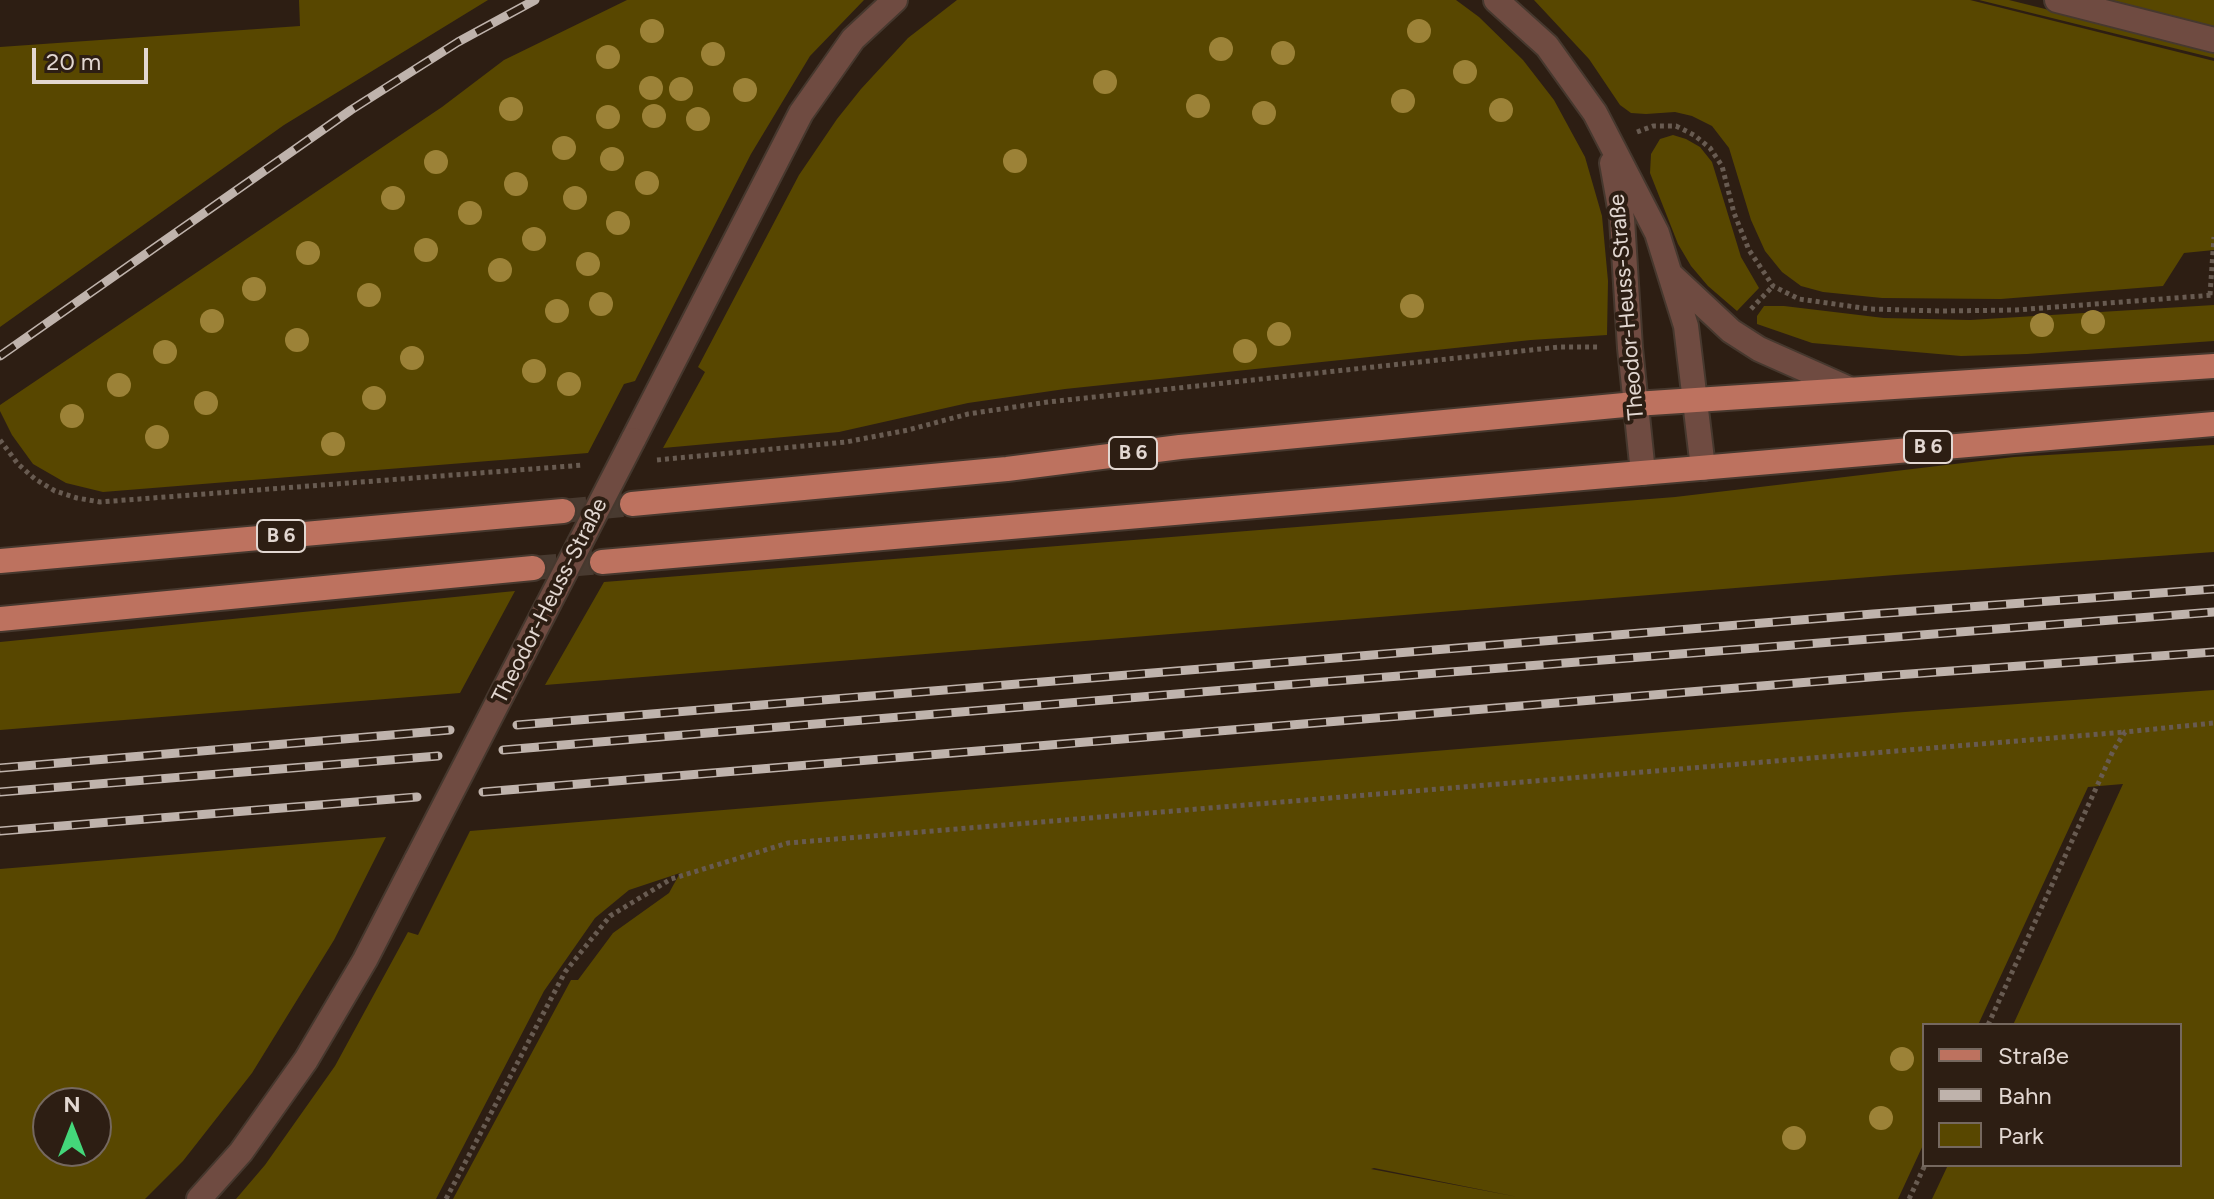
<!DOCTYPE html>
<html>
<head>
<meta charset="utf-8">
<style>
  body { margin:0 }
  #map { position:relative; width:2214px; height:1199px; overflow:hidden; background:#2d1e13; font-family:Figtree,sans-serif }
  canvas { display:block }
  .legend { position:absolute; left:1922px; top:1023px; width:260px; height:144px; box-sizing:border-box; background:#2d1e13; border:2px solid #75685f; margin:0; padding:10px 14px; list-style:none; font-size:24px; color:#e2d7d1 }
  .legend li { display:flex; align-items:center; gap:16px; height:40px }
  .legend b { width:40px; border:2px solid #75685f }
  .north { position:absolute; left:32px; top:1087px; width:80px; height:80px; box-sizing:border-box; background:#2d1e13; border:2px solid #75685f; border-radius:50%; rotate:0deg; font-size:22px; font-weight:700; line-height:32px; text-align:center; color:#e2d7d1 }
  .north::after { content:''; display:block; margin:auto; width:28px; height:36px; background:#44d77a; clip-path:polygon(50% 0,100% 100%,50% 72%,0 100%) }
  .scale { position:absolute; left:32px; top:48px; width:116px; height:36px; box-sizing:border-box; border:4px solid #e2d7d1; border-top:0; padding-left:10px; font-size:24px; line-height:28px; white-space:nowrap; color:#e2d7d1; -webkit-text-stroke:6px #2d1e13; paint-order:stroke }
</style>
</head>
<body>
<div id="map">
<canvas width="2214" height="1199"></canvas>
<ul class="legend">
<li><b style="height:10px;background:#bd725f"></b>Straße</li>
<li><b style="height:10px;background:#bfb3ac"></b>Bahn</li>
<li><b style="height:22px;background:#584700"></b>Park</li>
</ul>
<div class="north">N</div>
<div class="scale">20 m</div>
</div>
<script>
const ctx = document.querySelector('canvas').getContext('2d');
ctx.lineJoin = 'round';
function paint(path, color) {
  ctx.fillStyle = color;
  ctx.fill(path, 'evenodd');
}
function toPath(rows) {
  const path = new Path2D();
  for (const r of rows) {
    path.moveTo(r[0], r[1]);
    for (let i = 2; i < r.length; i += 2) path.lineTo(r[i], r[i + 1]);
  }
  return path;
}
function stroke(path, color, width, dash) {
  ctx.strokeStyle = color;
  ctx.lineWidth = width;
  ctx.lineCap = dash ? 'butt' : 'round';
  ctx.setLineDash(dash || []);
  ctx.stroke(path);
}
function label(font, color, halo, rows, align = 'center') {
  ctx.font = font + ' Figtree,sans-serif';
  ctx.lineWidth = 8;
  ctx.setLineDash([]);
  ctx.textBaseline = 'middle';
  ctx.strokeStyle = halo;
  ctx.fillStyle = color;
  for (const [text, x, y, turn = 0] of rows) {
    ctx.save();
    ctx.translate(x, y);
    ctx.rotate((+turn || 0) * Math.PI / 180);
    ctx.textAlign = isNaN(turn) ? turn : align;
    if (halo) ctx.strokeText(text, 0, 0);
    ctx.fillText(text, 0, 0);
    ctx.restore();
  }
}
const green = toPath([
  [299,0,488,0,284,125,0,327,0,47,300,26],
  [627,0,864,0,810,56,751,154,635,381,624,384,588,453,103,492,66,483,33,464,12,435,0,411,0,405,442,107,504,60],
  [957,0,1456,0,1479,17,1523,60,1554,100,1585,157,1602,216,1608,281,1607,335,1531,340,1065,389,968,403,839,432,663,448,705,372,698,367,799,175,837,119,861,89,908,38],
  [1534,0,1970,0,2214,61,2214,250,2184,253,2163,286,2001,299,1882,298,1823,292,1801,286,1782,272,1765,251,1751,220,1729,148,1712,126,1692,116,1675,112,1646,114,1631,113,1620,105,1589,59],
  [1979,0,2009,0,2214,51,2214,58],
  [2074,0,2214,0,2214,35],
  [1673,135,1686,139,1700,147,1712,162,1741,257,1759,288,1737,311,1708,286,1691,266,1678,244,1650,173,1651,154,1660,139],
  [2214,305,2214,341,2027,354,1961,356,1812,343,1757,324,1757,316,1764,306,1784,306,1884,318,1970,320],
  [2214,445,2214,552,1895,575,545,685,604,582,1675,497,2014,457],
  [515,591,460,693,0,730,0,642],
  [2214,690,2214,1199,1932,1199,1948,1165,2180,1165,2180,1025,2013,1025,2123,784,2088,787,1978,1025,1924,1025,1924,1143,1898,1199,453,1199,571,980,578,980,613,933,669,893,680,873,629,890,595,918,544,991,436,1199,236,1199,265,1165,335,1066,408,932,418,935,470,831,1905,712],
  [1374,1168,1518,1197,1371,1169],
  [386,837,334,940,252,1073,183,1161,145,1199,0,1199,0,869],
  [48,1103,96,1103,96,1151,48,1151]
]);
const majorTunnel = toPath([
  [563,511,632,504],
  [533,568,602,562]
]);
const path = toPath([
  [1637,132,1653,126,1676,126,1694,135,1710,148,1722,166,1734,213,1749,250,1773,286,1799,299,1870,309,1941,311,2016,310,2214,295],
  [2210,295,2214,237],
  [1751,309,1773,286],
  [0,440,18,464,35,479,55,491,77,498,100,502,584,465],
  [657,460,846,442,908,430,968,414,1048,402,1559,347,1599,347],
  [1988,1025,2113,751,2125,732,2214,723],
  [446,1199,565,972,610,916,671,879,788,843,2125,732],
  [1909,1199,1925,1165]
]);
const minor = toPath([
  [1496,0,1547,46,1595,113,1657,233,1686,326,1703,468],
  [2057,0,2214,40],
  [1612,163,1622,219,1630,348,1643,473],
  [1671,275,1731,331,1759,349,1849,389],
  [633,440,801,113,853,39,895,0],
  [199,1199,241,1152,306,1060,365,960,417,859]
]);
const major = toPath([
  [632,504,1007,469,1180,447,1635,404,2214,366],
  [0,561,563,511],
  [602,562,2214,424],
  [0,619,533,568]
]);
const rail = toPath([
  [0,356,351,110,458,42,535,0],
  [517,725,1873,614,2214,589],
  [503,750,1285,685,2214,612],
  [0,768,450,730],
  [0,792,438,756],
  [483,792,1882,676,2214,652],
  [0,831,417,797]
]);
const minorBridge = toPath([
  [417,859,633,440]
]);
const trees = [
  [652,31],
  [1419,31],
  [1221,49],
  [1283,53],
  [713,54],
  [608,57],
  [1465,72],
  [1105,82],
  [651,88],
  [681,89],
  [745,90],
  [1403,101],
  [1198,106],
  [511,109],
  [1501,110],
  [1264,113],
  [654,116],
  [608,117],
  [698,119],
  [564,148],
  [612,159],
  [1015,161],
  [436,162],
  [647,183],
  [516,184],
  [393,198],
  [575,198],
  [470,213],
  [618,223],
  [534,239],
  [426,250],
  [308,253],
  [588,264],
  [500,270],
  [254,289],
  [369,295],
  [601,304],
  [1412,306],
  [557,311],
  [212,321],
  [2093,322],
  [2042,325],
  [1279,334],
  [297,340],
  [1245,351],
  [165,352],
  [412,358],
  [534,371],
  [569,384],
  [119,385],
  [374,398],
  [206,403],
  [72,416],
  [157,437],
  [333,444],
  [1902,1059],
  [1881,1118],
  [1794,1138]
];
const shields = [
  [1928,447,48],
  [1133,453,48],
  [281,536,48]
];
const shieldNames = [
  ["B 6",1928,447],
  ["B 6",1133,453],
  ["B 6",281,536]
];
const streetNames = [
  ["Theodor-Heuss-Straße",1627,307,-95],
  ["Theodor-Heuss-Straße",550,601,-63]
];
paint(green, '#584700');
stroke(majorTunnel, '#483a30', 24, [24, 12]);
stroke(minor, '#46382e', 28);
stroke(major, '#46382e', 28);
stroke(path, '#685b51', 5, [4, 4]);
stroke(minor, '#6f4b41', 24);
stroke(major, '#bd725f', 24);
stroke(rail, '#bfb3ac', 9);
stroke(rail, '#2d1e13', 6, [18]);
stroke(minorBridge, '#46382e', 28, []);
stroke(minorBridge, '#6f4b41', 24);
ctx.fillStyle = '#9c8237';
for (const [x, y] of trees) {
  ctx.beginPath();
  ctx.arc(x, y, 12, 0, 2 * Math.PI);
  ctx.fill();
}
for (const [x, y, w] of shields) {
  const box = new Path2D();
  box.roundRect(x - w / 2, y - 16, w, 32, 6);
  ctx.fillStyle = '#2d1e13';
  ctx.fill(box);
  stroke(box, '#e2d7d1', 2);
}
label('bold 20px', '#e2d7d1', null, shieldNames);
label('22px', '#e2d7d1', '#2d1e13', streetNames);
</script>
</body>
</html>
